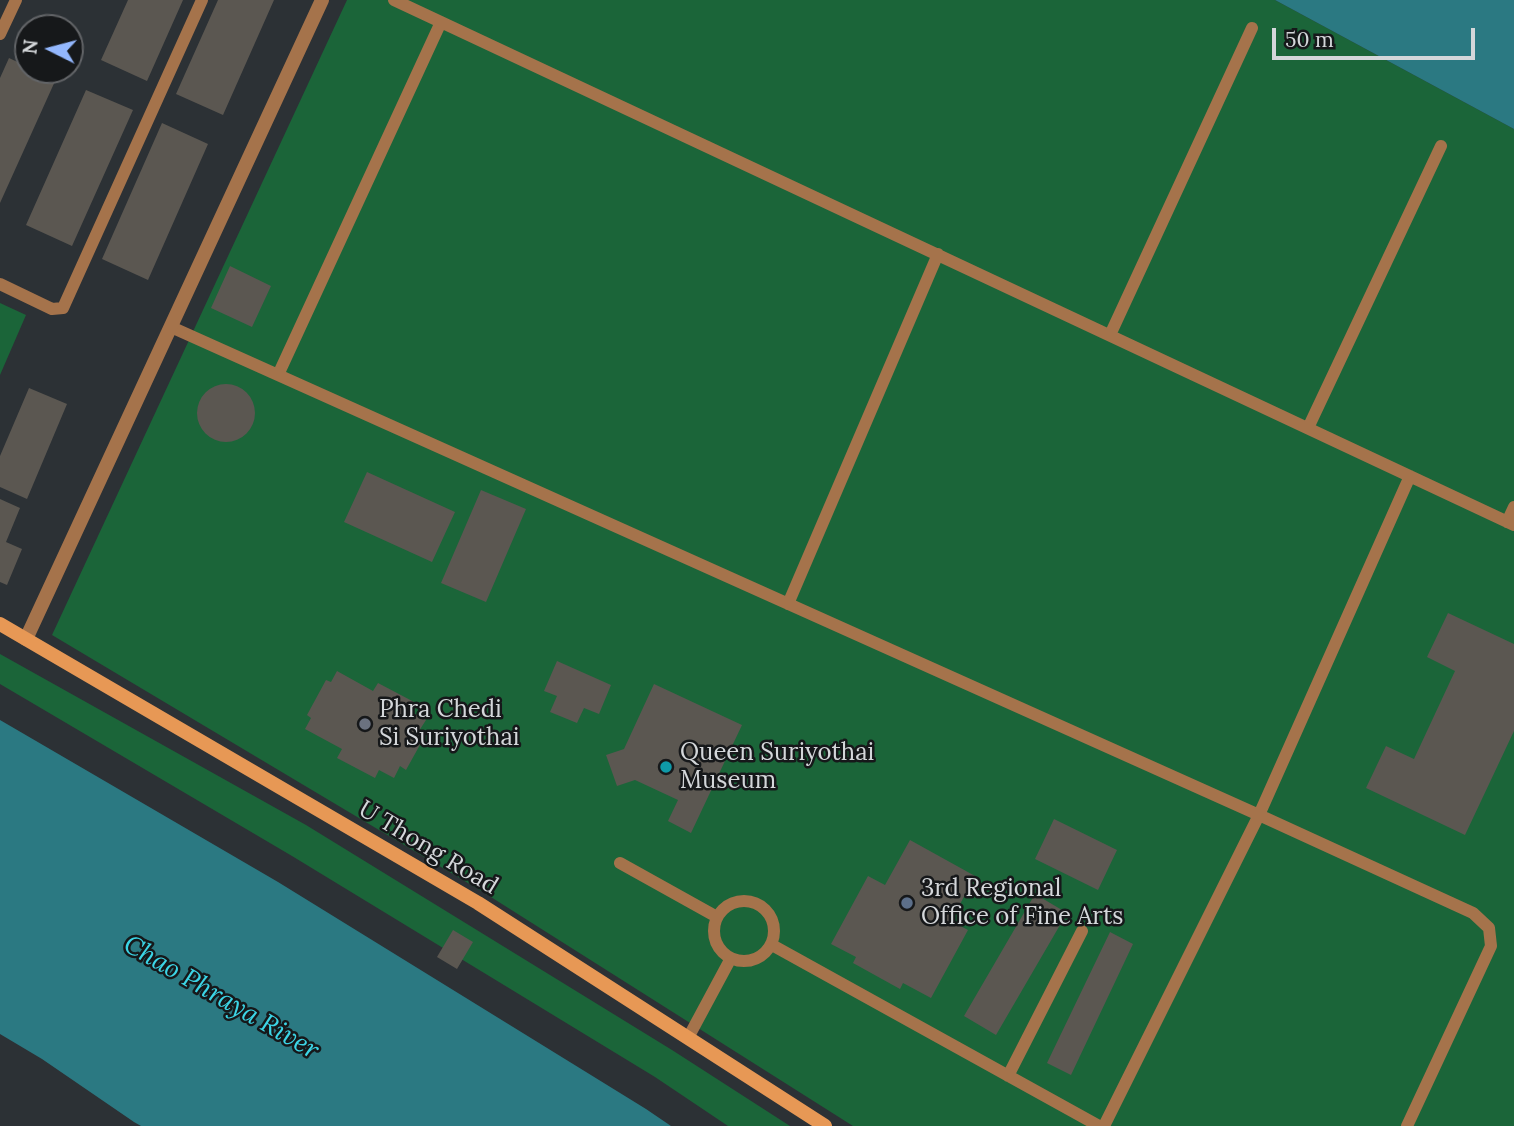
<!DOCTYPE html>
<html>
<head>
<meta charset="utf-8">
<style>
  body { margin:0 }
  #map { position:relative; width:1514px; height:1126px; overflow:hidden; background:#2c3135; font-family:Lora,serif }
  canvas { display:block }
  .north { position:absolute; left:14px; top:14px; width:70px; height:70px; box-sizing:border-box; background:#16181a; border:2px solid #626467; border-radius:50%; rotate:276deg; font-size:19px; font-weight:700; line-height:28px; text-align:center; color:#d4d7da }
  .north::after { content:''; display:block; margin:auto; width:24px; height:32px; background:#93b7fd; clip-path:polygon(50% 0,100% 100%,50% 72%,0 100%) }
  .scale { position:absolute; left:1272px; top:28px; width:203px; height:32px; box-sizing:border-box; border:4px solid #d4d7da; border-top:0; padding-left:9px; font-size:21px; line-height:24px; white-space:nowrap; color:#d4d7da; -webkit-text-stroke:5px #16181a; paint-order:stroke }
</style>
</head>
<body>
<div id="map">
<canvas width="1514" height="1126"></canvas>
<div class="north">N</div>
<div class="scale">50 m</div>
</div>
<script>
const ctx = document.querySelector('canvas').getContext('2d');
ctx.lineJoin = 'round';
function paint(path, color) {
  ctx.fillStyle = color;
  ctx.fill(path, 'evenodd');
}
function toPath(rows) {
  const path = new Path2D();
  for (const r of rows) {
    if (r.length === 3) {
      path.moveTo(r[0] + r[2], r[1]);
      path.arc(r[0], r[1], r[2], 0, 2 * Math.PI);
      continue;
    }
    path.moveTo(r[0], r[1]);
    for (let i = 2; i < r.length; i += 2) path.lineTo(r[i], r[i + 1]);
  }
  return path;
}
function stroke(path, color, width, dash) {
  ctx.strokeStyle = color;
  ctx.lineWidth = width;
  ctx.lineCap = dash ? 'butt' : 'round';
  ctx.setLineDash(dash || []);
  ctx.stroke(path);
}
function label(font, color, halo, rows, align = 'center') {
  ctx.font = font + ' Lora,serif';
  ctx.lineWidth = 5;
  ctx.setLineDash([]);
  ctx.textBaseline = 'middle';
  ctx.strokeStyle = halo;
  ctx.fillStyle = color;
  for (const [text, x, y, turn = 0] of rows) {
    ctx.save();
    ctx.translate(x, y);
    ctx.rotate((+turn || 0) * Math.PI / 180);
    ctx.textAlign = isNaN(turn) ? turn : align;
    if (halo) ctx.strokeText(text, 0, 0);
    ctx.fillText(text, 0, 0);
    ctx.restore();
  }
}
const green = toPath([
  [347,0,1275,0,1514,129,1514,1126,853,1126,483,892,52,635],
  [0,303,26,315,0,375],
  [0,654,306,825,672,1050,790,1126,728,1126,655,1077,292,856,0,684]
]);
const water = toPath([
  [1275,0,1514,0,1514,129],
  [0,720,278,882,646,1109,671,1126,141,1126,134,1122,42,1059,0,1034]
]);
const building = toPath([
  [128,0,183,0,147,81,101,60],
  [218,0,274,0,223,115,176,94],
  [9,58,28,67,28,70,35,70,56,79,0,203,0,78],
  [86,90,133,110,72,246,26,225],
  [162,123,208,144,148,280,102,259],
  [230,266,271,286,252,327,211,308],
  [226,413,29],
  [29,388,67,404,27,499,0,487,0,456],
  [367,472,455,512,432,562,344,522],
  [481,490,526,509,486,602,441,583],
  [0,499,20,508,6,542,22,549,7,585,0,582],
  [1448,613,1514,644,1514,731,1465,835,1366,788,1386,746,1414,759,1455,671,1427,657],
  [557,661,611,685,599,714,584,708,577,723,550,712,557,696,544,691],
  [337,671,373,691,378,683,416,703,411,712,426,720,419,731,426,734,406,770,400,766,394,778,379,770,375,778,337,758,342,749,305,729,311,718,307,715,326,680,331,682],
  [654,684,742,725,691,833,668,821,678,800,635,780,617,786,606,755,624,749],
  [1054,819,1117,850,1098,890,1035,859],
  [910,840,975,876,951,921,968,930,931,998,903,983,900,989,853,963,856,957,831,944,868,876,885,885],
  [1035,894,1067,913,996,1035,964,1016],
  [453,930,473,942,457,969,437,957],
  [1110,932,1133,944,1071,1075,1047,1063]
]);
const service = toPath([
  [394,0,1514,525],
  [0,34,16,0],
  [0,284,52,309,63,308,202,0],
  [171,327,1259,815,1473,913,1489,928,1491,946,1407,1126],
  [1110,335,1252,28],
  [278,375,441,22],
  [1308,428,1441,146],
  [1507,522,1514,507],
  [788,604,938,254],
  [620,863,717,917],
  [744,931,30],
  [772,945,1099,1126],
  [688,1038,731,958],
  [1008,1076,1082,931],
  [1104,1126,1259,815,1410,476]
]);
const minor = toPath([
  [26,639,322,0]
]);
const secondary = toPath([
  [0,624,478,903,825,1126]
]);
const markers = [
  [365,724,7,"#6b7280"],
  [666,767,7,"#0f9aa8"],
  [907,903,7,"#5c6f8a"]
];
const poiNames = [
  ["Phra Chedi",379,710],
  ["Si Suriyothai",379,738],
  ["Queen Suriyothai",680,753],
  ["Museum",680,781],
  ["3rd Regional",921,889],
  ["Office of Fine Arts",921,917]
];
const streetNames = [
  ["U Thong Road",428,848,31]
];
const waterNames = [
  ["Chao Phraya River",221,998,30]
];
paint(green, '#1b6539');
paint(water, '#2b7982');
paint(building, '#5b5751');
stroke(service, '#a5734b', 12);
stroke(minor, '#a5734b', 14);
stroke(secondary, '#e79855', 14);
for (const [x, y, r, color] of markers) {
  const dot = new Path2D();
  dot.arc(x, y, r, 0, 2 * Math.PI);
  ctx.fillStyle = color;
  ctx.fill(dot);
  stroke(dot, '#16181a', 2.5);
}
label('24px', '#d4d7da', '#16181a', poiNames, 'left');
label('24px', '#d4d7da', '#16181a', streetNames);
label('italic 26px', '#3cd5e6', '#16181a', waterNames);
</script>
</body>
</html>
